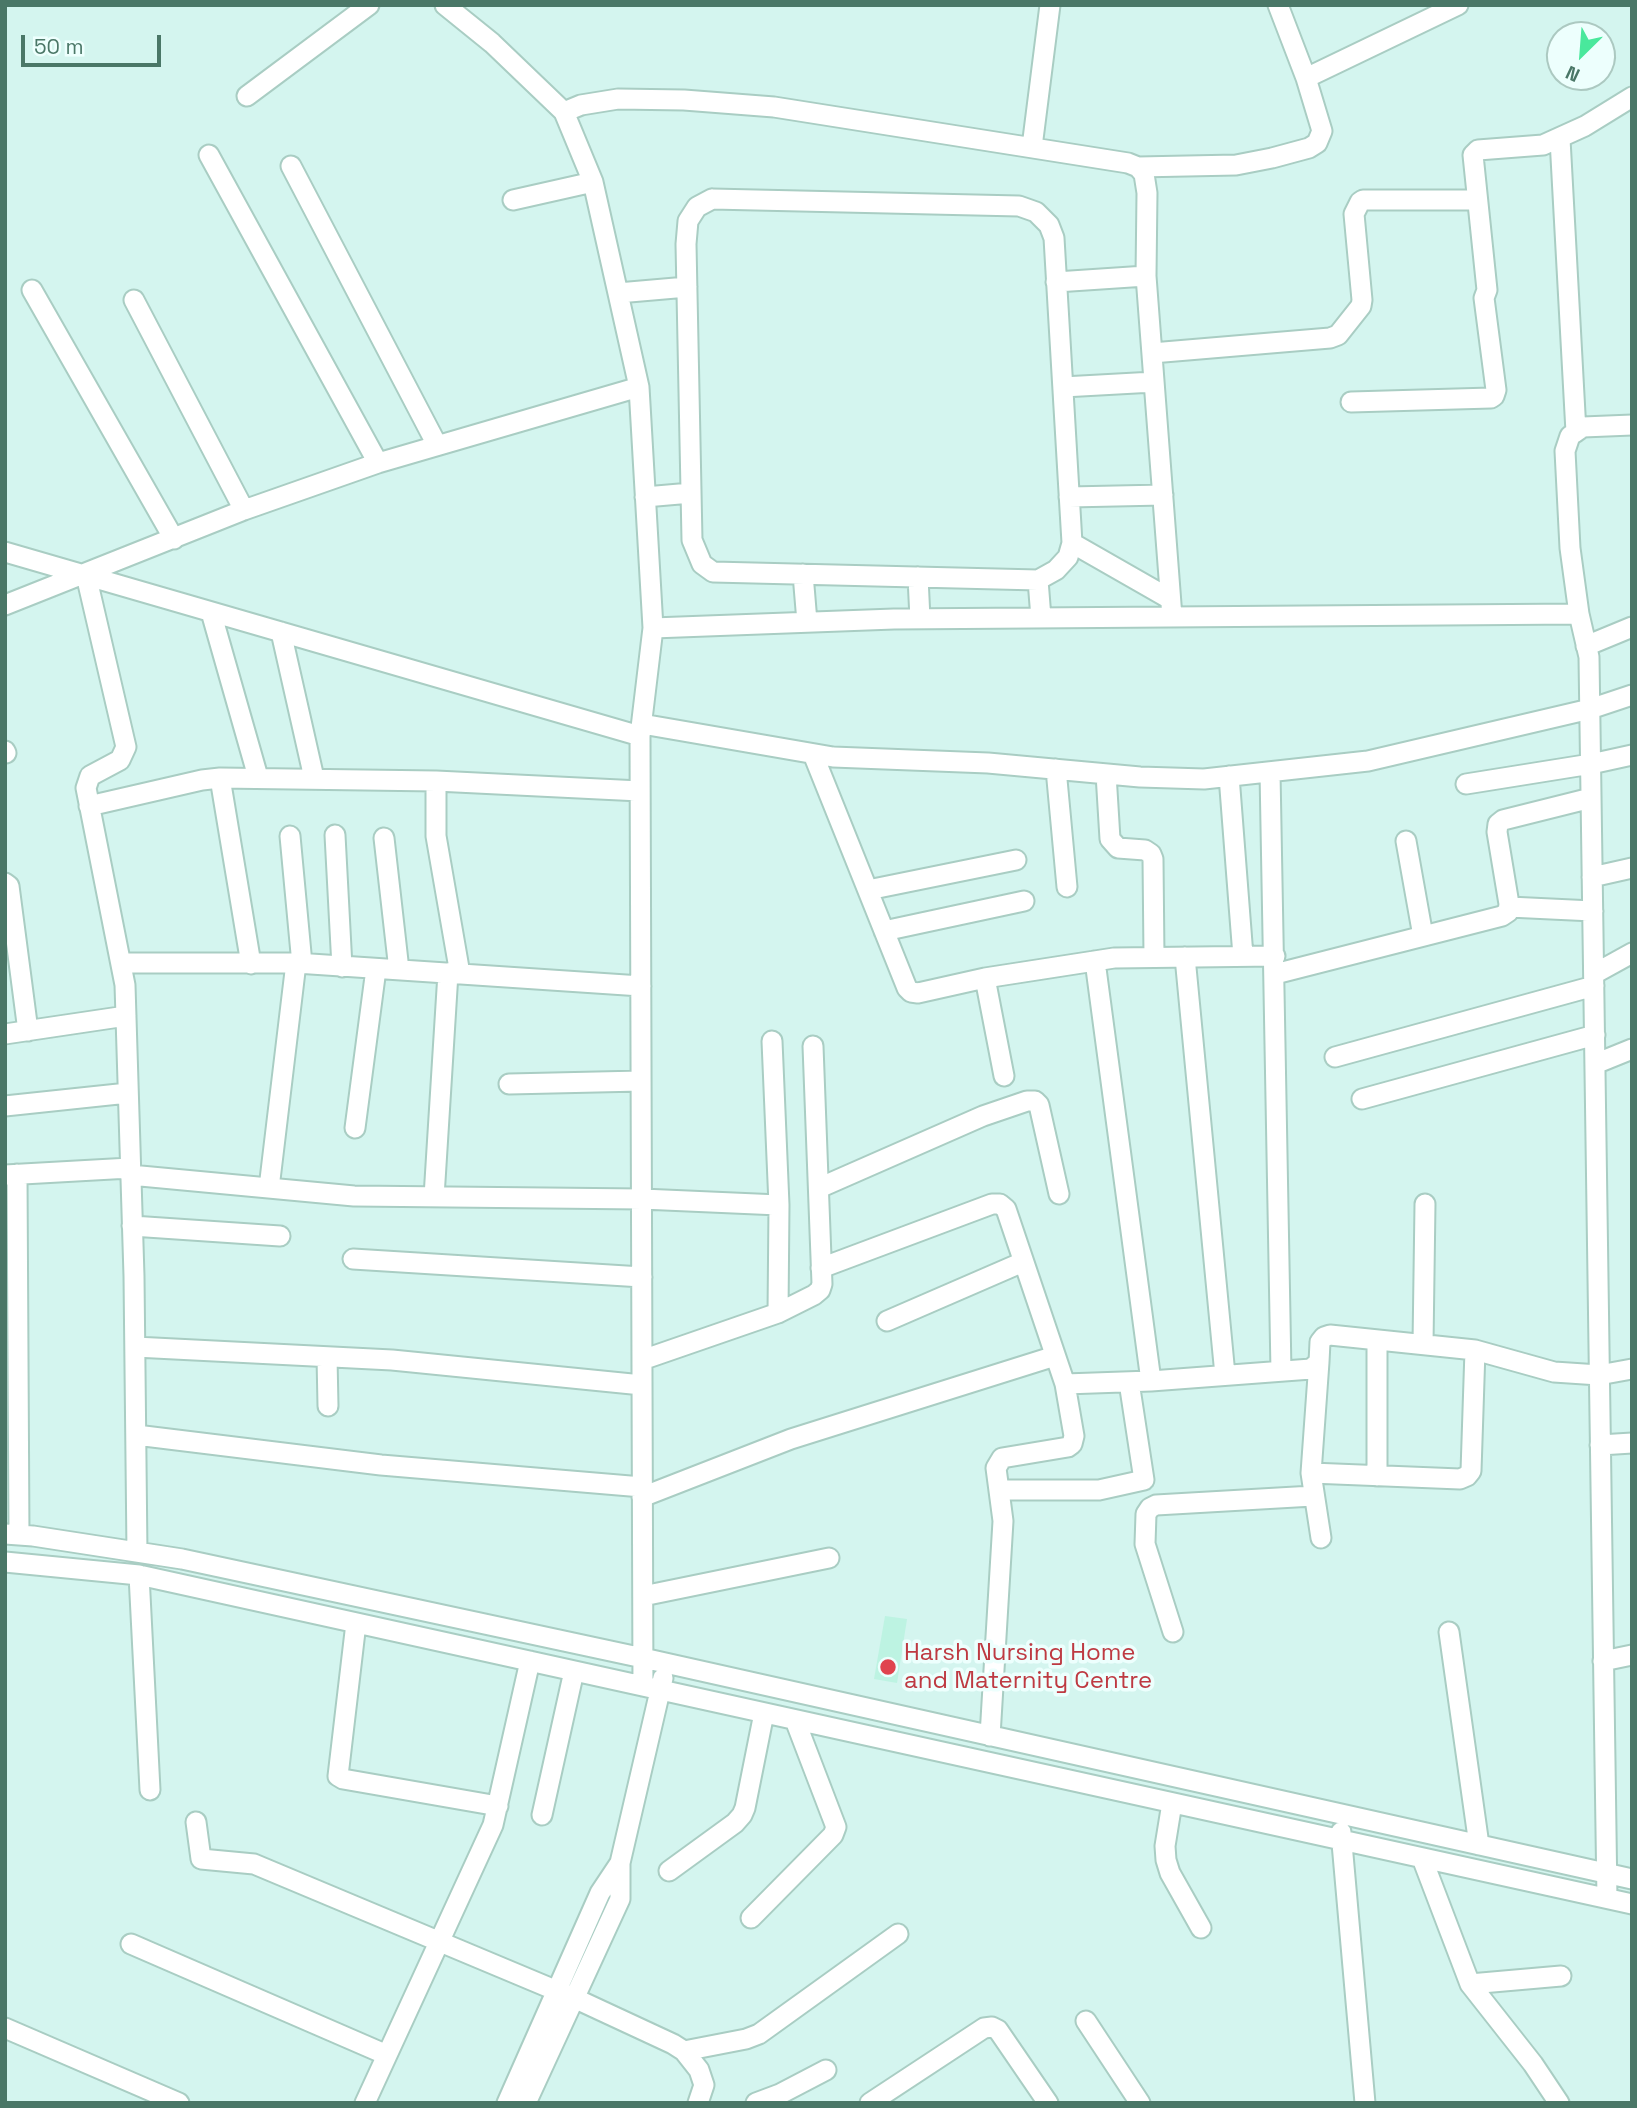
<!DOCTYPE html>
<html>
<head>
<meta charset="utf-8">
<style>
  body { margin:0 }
  #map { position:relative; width:1637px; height:2108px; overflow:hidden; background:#e6fdfb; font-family:"Space Grotesk",sans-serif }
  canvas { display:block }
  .frame { position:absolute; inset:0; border:7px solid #4a7767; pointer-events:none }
  .north { position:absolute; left:1546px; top:21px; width:70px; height:70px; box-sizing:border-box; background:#edfffd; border:2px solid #acc9c1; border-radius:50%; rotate:205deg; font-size:19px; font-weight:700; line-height:28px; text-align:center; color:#4a7767 }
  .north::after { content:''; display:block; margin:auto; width:24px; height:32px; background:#49e89c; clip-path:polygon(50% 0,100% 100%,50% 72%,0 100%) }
  .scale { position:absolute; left:21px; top:35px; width:140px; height:32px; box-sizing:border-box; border:4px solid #4a7767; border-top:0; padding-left:9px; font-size:21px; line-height:24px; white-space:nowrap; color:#4a7767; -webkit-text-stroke:5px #edfffd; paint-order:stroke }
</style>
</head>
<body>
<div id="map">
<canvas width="1637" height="2108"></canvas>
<div class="frame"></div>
<div class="north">N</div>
<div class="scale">50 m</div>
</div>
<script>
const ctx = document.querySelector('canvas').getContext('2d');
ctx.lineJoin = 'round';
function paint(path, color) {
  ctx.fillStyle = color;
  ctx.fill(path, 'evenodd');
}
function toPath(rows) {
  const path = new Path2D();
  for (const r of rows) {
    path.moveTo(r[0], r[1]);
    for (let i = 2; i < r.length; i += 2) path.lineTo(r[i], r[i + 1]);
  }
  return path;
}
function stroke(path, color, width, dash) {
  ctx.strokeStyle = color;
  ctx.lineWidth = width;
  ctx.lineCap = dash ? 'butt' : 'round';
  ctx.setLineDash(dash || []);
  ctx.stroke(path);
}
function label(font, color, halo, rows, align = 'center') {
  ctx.font = font + ' "Space Grotesk",sans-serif';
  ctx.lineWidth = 7;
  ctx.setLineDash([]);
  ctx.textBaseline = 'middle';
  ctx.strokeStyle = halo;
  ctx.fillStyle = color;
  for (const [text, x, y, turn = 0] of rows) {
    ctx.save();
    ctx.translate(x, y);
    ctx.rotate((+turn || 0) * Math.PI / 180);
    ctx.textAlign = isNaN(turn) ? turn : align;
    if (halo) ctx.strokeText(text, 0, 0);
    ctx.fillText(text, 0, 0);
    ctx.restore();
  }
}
const residential = toPath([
  [5,5,1632,5,1632,2103,5,2103],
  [1560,35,1602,35,1602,77,1560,77]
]);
const building = toPath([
  [885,1616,907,1619,897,1683,874,1679]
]);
const minor = toPath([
  [445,5,492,43,564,112,593,182,639,387,653,628,640,736,643,1686],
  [1306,78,1458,5],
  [247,96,369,5],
  [564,112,581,105,618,99,684,100,774,107,1128,163,1138,167,1144,174,1147,193,1146,276,1172,617],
  [1560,139,1576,432],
  [1032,147,1050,5],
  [209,155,378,463],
  [291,166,437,445],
  [1138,167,1236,165,1272,158,1309,148,1317,143,1322,131,1306,78,1278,5],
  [712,199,1019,206,1036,212,1049,225,1054,238,1072,543,1068,557,1056,570,1038,580,713,572,702,564,692,540,686,244,688,221,697,207,712,199],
  [513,200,593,182],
  [1056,282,1146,276],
  [32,290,174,539],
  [618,293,687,287],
  [134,300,244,510],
  [1152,353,1330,338,1338,335,1361,306,1362,300,1354,214,1360,202,1363,200,1476,200],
  [1063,387,1154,382],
  [1351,402,1491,398,1494,396,1496,390,1484,298,1487,290,1473,155,1478,150,1543,145,1585,126,1632,97],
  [645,497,691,493],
  [1069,497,1163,495],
  [1072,543,1170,599],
  [5,552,640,736],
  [803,574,807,622],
  [86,575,126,747,120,760,90,776,86,788,125,985,134,1276,137,1552],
  [918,577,920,619],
  [1038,580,1041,618],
  [5,605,244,510,378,463,639,387],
  [211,612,258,777],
  [1579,614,1570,548,1565,451,1570,436,1583,427,1632,425],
  [653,628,894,619,1579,614,1589,657,1607,1898],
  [281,632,314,778],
  [1586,646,1632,627],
  [642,724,833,757,988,763,1140,777,1204,779,1368,761,1590,709,1632,695],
  [5,751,6,753],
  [813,754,907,988,911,992,918,993,985,978,1114,958,1275,956],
  [1056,769,1067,887],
  [1270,772,1281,1371],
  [1106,774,1110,839,1118,848,1145,850,1151,854,1153,859,1154,957],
  [1229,776,1243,956],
  [220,778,251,964],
  [436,781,436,836,460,974],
  [1466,784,1591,764,1632,755],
  [89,806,202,780,220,778,436,781,640,791],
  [335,835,342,967],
  [290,836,302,964],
  [384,838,399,970],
  [1406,841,1423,936],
  [1592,877,1632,868],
  [5,883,9,886,28,1031],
  [868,890,1016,860],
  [1509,907,1593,911],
  [884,931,1024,901],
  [1185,957,1225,1375],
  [1095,961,1151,1381],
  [122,963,296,963,641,986],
  [1275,974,1502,916,1508,912,1509,904,1497,832,1498,824,1503,820,1591,798],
  [1594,974,1632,953],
  [985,978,1004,1076],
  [5,1034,126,1016],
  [772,1041,779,1205,778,1313],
  [1335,1057,1594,986],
  [1595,1064,1632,1049],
  [509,1084,641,1081],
  [1362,1099,1595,1035],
  [5,1106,128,1093],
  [355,1128,376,969],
  [17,1174,19,1535],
  [5,1175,130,1168],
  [130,1175,354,1196,642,1199,779,1205],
  [269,1188,296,963],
  [819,1188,983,1116,1027,1101,1035,1101,1039,1105,1059,1194],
  [434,1197,448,973],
  [132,1226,280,1236],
  [353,1259,642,1277],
  [821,1268,992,1204,1000,1204,1006,1209,1065,1384,1074,1436,1072,1444,1068,1447,1002,1458,996,1468,1003,1521,990,1736],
  [887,1321,1023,1262],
  [1377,1340,1377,1476],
  [1423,1344,1425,1204],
  [135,1347,392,1360,642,1385],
  [327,1357,328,1406],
  [642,1360,778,1313,814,1295,820,1290,822,1284,813,1046],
  [1319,1362,1311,1473,1321,1538],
  [1065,1384,1151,1381,1311,1369,1319,1362,1320,1342,1324,1337,1330,1335,1475,1350,1554,1372,1599,1375,1632,1369],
  [136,1435,381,1465,642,1487],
  [1600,1445,1632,1443],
  [1311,1473,1460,1479,1467,1476,1471,1471,1475,1350],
  [999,1490,1099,1490,1144,1480,1129,1382],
  [642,1497,791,1439,1055,1356],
  [5,1534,33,1536,182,1559,643,1658,1632,1879],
  [5,1562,139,1575,1632,1904],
  [139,1575,150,1790],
  [643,1596,829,1558],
  [356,1623,338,1776,343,1779,498,1806],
  [1173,1632,1145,1544,1146,1514,1150,1508,1156,1505,1313,1496],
  [1449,1632,1479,1845],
  [1603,1661,1632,1655],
  [1172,1803,1165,1846,1166,1860,1170,1873,1201,1928],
  [542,1815,574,1671],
  [196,1822,201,1859,254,1864,574,1998,673,2044,684,2051,699,2070,704,2085,698,2103],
  [1341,1832,1365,2103],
  [1422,1858,1470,1984,1533,2064,1559,2103],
  [669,1871,735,1823,742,1815,745,1808,764,1713],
  [751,1918,833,1835,836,1827,795,1720],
  [131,1944,387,2055],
  [1470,1984,1561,1976],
  [1086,2021,1140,2103],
  [5,2028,179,2103],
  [684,2051,746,2039,759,2034,898,1934],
  [365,2103,493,1825,530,1661],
  [507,2103,600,1893,620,1863],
  [526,2103,620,1899,620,1863,663,1678],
  [756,2103,780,2094,826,2070],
  [870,2103,984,2028,992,2027,998,2030,1048,2103]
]);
const markers = [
  [888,1667,9,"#e0444e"]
];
const healthNames = [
  ["Harsh Nursing Home",904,1653],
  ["and Maternity Centre",904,1681]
];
paint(residential, '#d4f5ef');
paint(building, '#bdf3e2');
stroke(minor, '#a9cdc3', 23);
stroke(minor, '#fff', 19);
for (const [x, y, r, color] of markers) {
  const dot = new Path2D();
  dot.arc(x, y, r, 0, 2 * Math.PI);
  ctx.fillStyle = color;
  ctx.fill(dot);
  stroke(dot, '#edfffd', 2.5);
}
label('24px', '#be3a42', '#edfffd', healthNames, 'left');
</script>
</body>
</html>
